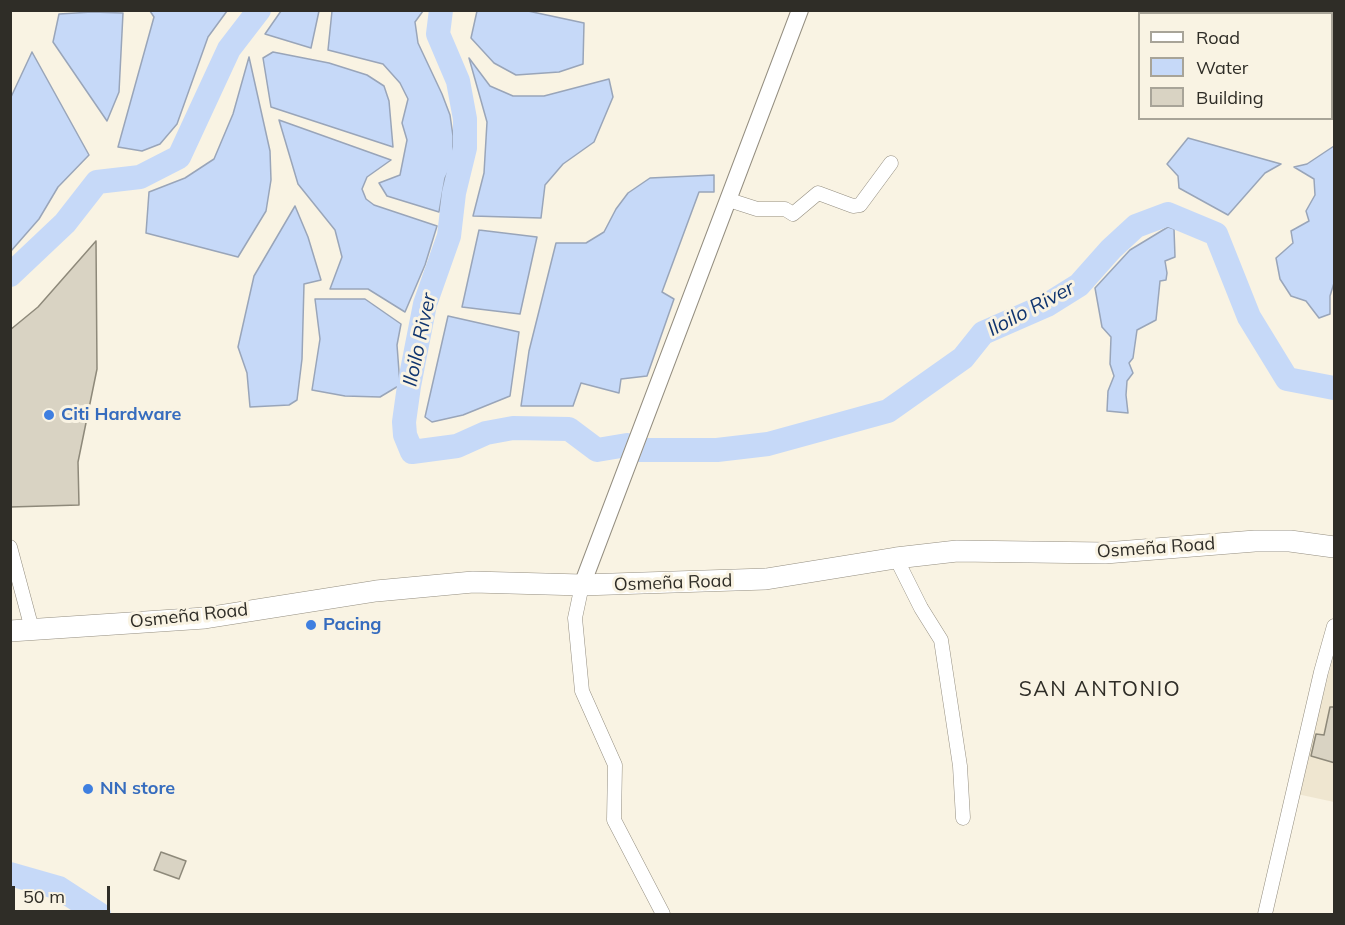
<!DOCTYPE html>
<html>
<head>
<meta charset="utf-8">
<style>
  body { margin:0 }
  #map { position:relative; width:1345px; height:925px; overflow:hidden; background:#f9f3e3; font-family:Mulish,sans-serif }
  canvas { display:block }
  .frame { position:absolute; inset:0; border:12px solid #2f2d27; pointer-events:none }
  .legend { position:absolute; left:1138px; top:12px; width:195px; height:108px; box-sizing:border-box; background:#f9f3e3; border:2px solid #a8a498; margin:0; padding:8px 10px; list-style:none; font-size:18px; color:#2f2d27 }
  .legend li { display:flex; align-items:center; gap:12px; height:30px }
  .legend b { width:30px; border:2px solid #a8a498 }
  .scale { position:absolute; left:12px; top:886px; width:98px; height:27px; box-sizing:border-box; border:3px solid #2f2d27; border-top:0; padding-left:8px; font-size:18px; line-height:21px; white-space:nowrap; color:#2f2d27; -webkit-text-stroke:4px #f9f3e3; paint-order:stroke }
</style>
</head>
<body>
<div id="map">
<canvas width="1345" height="925"></canvas>
<div class="frame"></div>
<ul class="legend">
<li><b style="height:8px;background:#fff"></b>Road</li>
<li><b style="height:16px;background:#c6d9f8"></b>Water</li>
<li><b style="height:16px;background:#d9d3c3"></b>Building</li>
</ul>
<div class="scale">50 m</div>
</div>
<script>
const ctx = document.querySelector('canvas').getContext('2d');
ctx.lineJoin = 'round';
function paint(path, color) {
  ctx.fillStyle = color;
  ctx.fill(path, 'evenodd');
}
function toPath(rows) {
  const path = new Path2D();
  for (const r of rows) {
    path.moveTo(r[0], r[1]);
    for (let i = 2; i < r.length; i += 2) path.lineTo(r[i], r[i + 1]);
  }
  return path;
}
function stroke(path, color, width, dash) {
  ctx.strokeStyle = color;
  ctx.lineWidth = width;
  ctx.lineCap = dash ? 'butt' : 'round';
  ctx.setLineDash(dash || []);
  ctx.stroke(path);
}
function label(font, color, halo, rows, align = 'center') {
  ctx.font = font + ' Mulish,sans-serif';
  ctx.lineWidth = 6;
  ctx.setLineDash([]);
  ctx.textBaseline = 'middle';
  ctx.strokeStyle = halo;
  ctx.fillStyle = color;
  for (const [text, x, y, turn = 0] of rows) {
    ctx.save();
    ctx.translate(x, y);
    ctx.rotate((+turn || 0) * Math.PI / 180);
    ctx.textAlign = isNaN(turn) ? turn : align;
    if (halo) ctx.strokeText(text, 0, 0);
    ctx.fillText(text, 0, 0);
    ctx.restore();
  }
}
const built = toPath([
  [1334,654,1334,802,1297,794]
]);
const water = toPath([
  [150,11,227,11,208,37,177,124,160,144,142,151,118,147,154,17,150,11],
  [281,11,319,11,311,48,265,34,281,11],
  [332,11,423,11,415,22,418,43,442,94,450,115,453,136,453,162,445,178,439,212,387,196,379,183,400,175,407,140,402,123,408,99,400,83,383,64,328,50,332,11],
  [477,11,528,11,584,23,583,64,559,72,516,75,494,63,471,38,477,11],
  [92,12,123,13,119,92,107,121,53,42,59,14,92,12],
  [32,52,89,155,58,187,39,219,11,251,11,97,32,52],
  [273,52,329,63,367,75,384,86,389,101,393,147,271,107,263,58,273,52],
  [249,57,270,151,271,180,266,211,238,257,146,233,149,192,185,178,214,159,233,114,249,57],
  [469,58,490,86,513,96,544,96,609,79,613,97,594,142,563,164,545,185,541,218,473,216,484,173,487,122,469,58],
  [279,120,391,160,367,177,362,189,366,199,374,205,437,226,425,265,405,312,368,289,330,289,342,257,335,230,298,184,279,120],
  [1188,138,1281,164,1265,173,1228,215,1179,188,1178,176,1167,164,1188,138],
  [1334,146,1334,283,1330,296,1330,314,1319,318,1306,301,1291,296,1280,279,1276,258,1293,243,1291,231,1309,221,1306,211,1315,195,1314,179,1294,167,1307,164,1334,146],
  [714,175,714,192,699,192,662,292,674,299,647,376,621,379,619,393,581,383,573,406,521,406,529,351,556,243,586,243,604,232,616,209,628,193,650,178,714,175],
  [295,206,308,237,321,280,304,284,302,359,297,400,289,405,250,407,247,373,238,347,254,276,295,206],
  [1168,227,1174,229,1175,257,1165,261,1167,273,1166,280,1160,281,1156,320,1137,330,1133,358,1129,363,1133,373,1127,381,1126,395,1128,413,1107,411,1108,391,1114,376,1110,364,1111,337,1102,327,1095,288,1130,250,1168,227],
  [479,230,537,237,520,314,462,307,479,230],
  [315,299,365,299,401,324,397,345,400,385,380,397,345,396,312,390,320,339,315,299],
  [448,316,519,332,510,396,463,415,432,422,425,417,448,316]
]);
const river = toPath([
  [441,10,438,34,458,81,465,119,465,148,454,193,449,236,425,304,409,386,404,422,405,435,412,452,457,446,486,433,513,428,569,429,597,450,627,445],
  [10,275,65,223,97,182,140,177,179,157,229,49,259,10],
  [638,450,717,450,768,444,888,411,963,358,983,333,1047,305,1079,285,1111,249,1136,226,1168,214,1216,234,1249,317,1287,379,1334,388],
  [10,874,59,888,99,914]
]);
const building = toPath([
  [96,241,97,369,78,462,79,505,10,507,10,330,38,307,96,241],
  [1330,707,1335,707,1335,763,1311,756,1316,734,1324,735,1330,707],
  [161,852,186,861,179,879,154,870,161,852]
]);
const minor = toPath([
  [729,200,757,209,785,209,793,214,818,193,853,206,860,205,891,163],
  [10,547,32,629],
  [896,558,921,608,941,640,960,766,963,818],
  [582,585,575,618,582,691,615,765,614,820,663,914],
  [1265,914,1321,672,1334,626]
]);
const tertiary = toPath([
  [582,585,800,10]
]);
const primary = toPath([
  [10,631,205,618,376,591,473,582,582,585,766,579,896,558,957,551,1105,553,1255,541,1290,541,1334,547]
]);
const markers = [
  [49,415,6,"#3f7fe0"],
  [311,625,6,"#3f7fe0"],
  [88,789,6,"#3f7fe0"]
];
const shopNames = [
  ["Citi Hardware",61,415],
  ["Pacing",323,625],
  ["NN store",100,789]
];
const streetNames = [
  ["Osmeña Road",1156,548,-4],
  ["Osmeña Road",673,583,-2],
  ["Osmeña Road",189,616,-6]
];
const waterNames = [
  ["Iloilo River",1031,309,-28],
  ["Iloilo River",420,340,-78]
];
const quarterNames = [
  ["SAN ANTONIO",1100,690]
];
paint(built, '#efe6d0');
paint(water, '#c6d9f8');
stroke(water, '#99a5b9', 1.5);
stroke(river, '#c6d9f8', 24);
paint(building, '#d9d3c3');
stroke(building, '#8e897a', 1.5);
stroke(minor, '#948e80', 15);
stroke(tertiary, '#948e80', 18);
stroke(primary, '#948e80', 22);
stroke(minor, '#fff', 14);
stroke(tertiary, '#fff', 16);
stroke(primary, '#fff', 21);
for (const [x, y, r, color] of markers) {
  const dot = new Path2D();
  dot.arc(x, y, r, 0, 2 * Math.PI);
  ctx.fillStyle = color;
  ctx.fill(dot);
  stroke(dot, '#f9f3e3', 2);
}
label('bold 18px', '#366cbe', '#f9f3e3', shopNames, 'left');
label('18px', '#2f2d27', '#f9f3e3', streetNames);
label('italic 20px', '#10356f', '#f9f3e3', waterNames);
ctx.letterSpacing = '1.5px';
label('21px', '#2f2d27', '#f9f3e3', quarterNames);
ctx.letterSpacing = '0px';
</script>
</body>
</html>
